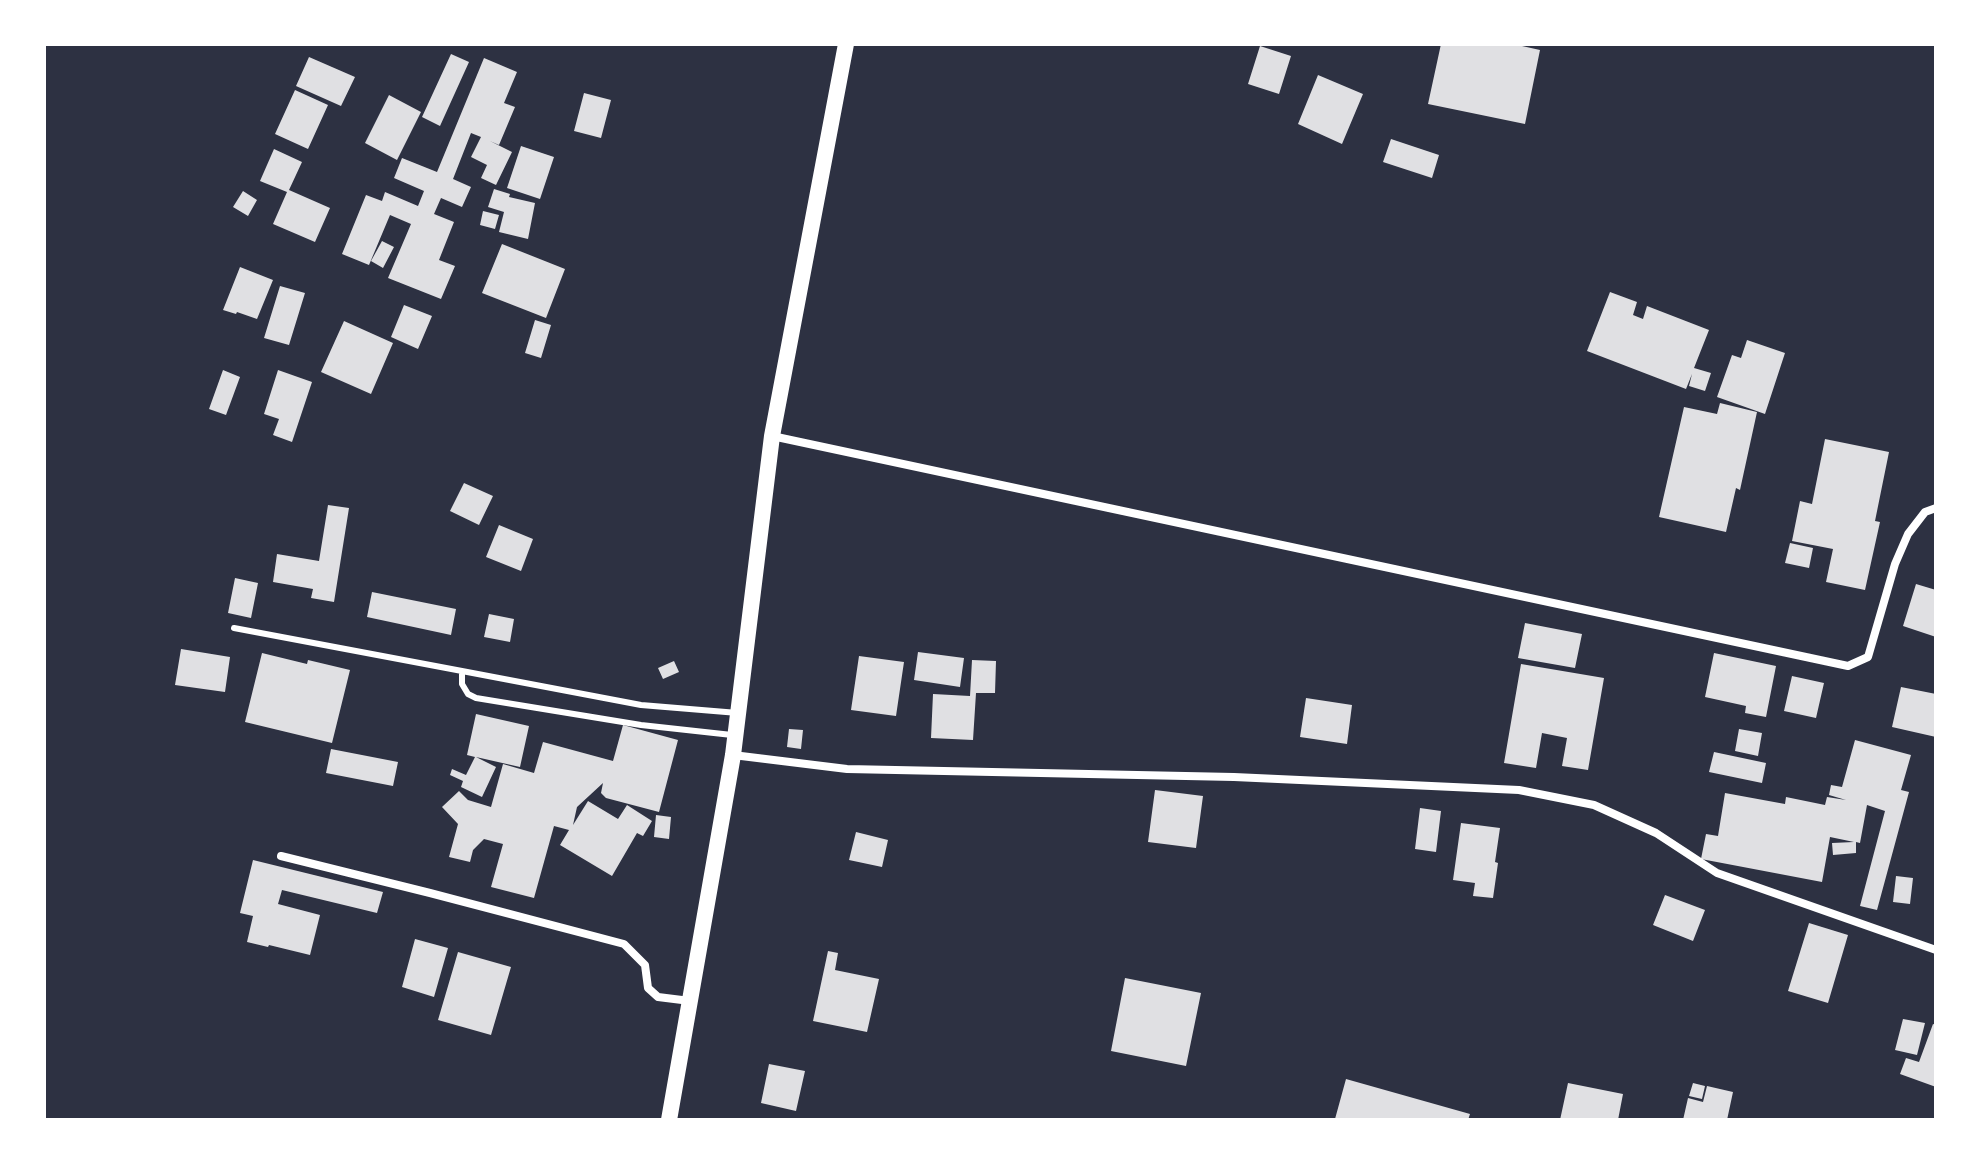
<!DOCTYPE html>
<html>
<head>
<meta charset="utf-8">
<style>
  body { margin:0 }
  #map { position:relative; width:1980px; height:1164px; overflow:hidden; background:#2d3142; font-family:"Work Sans",sans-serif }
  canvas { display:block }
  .frame { position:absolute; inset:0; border:46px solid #fff; pointer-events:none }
</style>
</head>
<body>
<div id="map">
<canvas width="1980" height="1164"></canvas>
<div class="frame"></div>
</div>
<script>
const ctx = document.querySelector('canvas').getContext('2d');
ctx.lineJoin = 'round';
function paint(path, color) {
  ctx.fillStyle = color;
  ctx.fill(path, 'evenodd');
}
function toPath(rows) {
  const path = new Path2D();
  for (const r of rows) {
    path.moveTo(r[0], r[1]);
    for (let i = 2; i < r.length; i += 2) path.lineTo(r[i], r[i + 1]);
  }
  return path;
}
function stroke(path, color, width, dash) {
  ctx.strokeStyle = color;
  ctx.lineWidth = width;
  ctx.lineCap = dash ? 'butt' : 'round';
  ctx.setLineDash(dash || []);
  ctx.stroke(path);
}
const building = toPath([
  [1441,44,1513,44,1540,50,1525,124,1428,104],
  [1260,46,1291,56,1279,94,1248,84],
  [451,54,469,62,440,126,422,117],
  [309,57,355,77,341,106,296,86],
  [484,58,517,72,504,103,515,107,499,145,490,141,512,152,496,185,481,178,487,165,471,157,481,137,471,133,453,179,471,187,462,207,441,198,434,214,454,222,439,260,455,266,441,299,388,278,411,224,390,215,369,265,342,254,366,195,382,201,385,192,418,206,424,191,394,178,402,158,437,172],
  [1318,75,1363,94,1342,144,1298,124],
  [295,90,328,105,308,149,275,134],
  [584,93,611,100,601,138,574,131],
  [389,95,421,112,397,160,365,143],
  [1391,139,1439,155,1432,178,1383,162],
  [521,146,554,157,540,199,507,188],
  [274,149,302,162,289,190,330,208,315,242,273,224,287,192,260,181],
  [494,189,510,194,509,197,535,203,528,239,499,232,504,212,488,207],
  [243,191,257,200,248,216,233,207],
  [483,211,499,215,495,229,480,225],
  [382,241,394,247,383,268,371,261],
  [502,244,565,269,546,318,482,293],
  [240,267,273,280,257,319,237,312,236,314,223,310],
  [280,286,305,293,289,345,264,338],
  [1610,292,1637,302,1633,315,1643,319,1647,306,1709,330,1694,368,1711,373,1705,391,1689,386,1692,374,1686,389,1587,351],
  [404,305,432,316,418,349,391,337],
  [535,320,551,325,541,358,525,353],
  [344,321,393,343,371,394,321,372],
  [1747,340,1785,353,1765,414,1717,397,1732,355,1741,358],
  [223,370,240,377,226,415,209,409],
  [278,370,312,382,292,442,273,435,279,419,264,414],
  [1720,403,1757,412,1740,490,1736,488,1726,532,1659,517,1684,407,1717,414],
  [1825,439,1889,452,1875,521,1880,522,1865,590,1826,582,1833,549,1792,541,1800,501,1812,504],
  [464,483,493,496,479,525,450,511],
  [328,505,349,508,334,602,311,598,313,589,273,582,277,554,319,561],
  [499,525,533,539,521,571,486,557],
  [1790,543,1813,548,1809,568,1785,563],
  [235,578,258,583,251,618,228,613],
  [1916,584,1936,590,1936,637,1903,626],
  [372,592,456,609,451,635,367,617],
  [489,614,514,619,510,642,484,637],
  [1525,623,1582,634,1575,668,1518,658],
  [181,649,230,657,225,692,175,685],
  [918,652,964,658,960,687,914,680],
  [262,653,307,664,308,660,350,670,332,743,245,722],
  [1714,653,1776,666,1766,717,1745,713,1746,706,1705,697],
  [859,656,904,662,896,716,851,710],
  [972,660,996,661,995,693,976,693,973,740,931,738,933,694,970,696],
  [674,661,679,672,663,679,658,668],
  [1521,664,1604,678,1588,770,1562,766,1567,738,1542,733,1536,768,1504,763],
  [1792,676,1824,683,1816,718,1784,711],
  [1901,687,1936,694,1936,737,1892,727],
  [1306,698,1352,705,1347,744,1300,737],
  [476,714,529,726,520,767,476,757,496,767,482,797,461,787,463,781,450,775,452,769,466,775,475,757,467,755],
  [623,725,678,740,659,812,606,798,601,793,603,783,577,807,573,825,588,801,618,819,627,805,652,821,643,836,637,833,612,876,560,845,569,830,554,826,534,898,491,887,503,844,484,839,473,850,470,862,449,857,458,824,442,807,459,791,468,800,491,807,503,764,534,773,543,742,613,761],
  [789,729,803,730,801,749,787,747],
  [1739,729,1762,733,1758,756,1735,751],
  [1855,740,1911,755,1901,790,1909,792,1877,910,1860,906,1885,811,1867,805,1860,843,1856,842,1856,853,1833,855,1832,843,1854,842,1830,837,1822,882,1701,859,1706,834,1718,836,1725,793,1785,804,1786,797,1825,805,1827,797,1846,800,1829,795,1831,785,1842,787],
  [331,749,398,762,393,786,326,773],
  [1714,752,1766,763,1762,783,1709,772],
  [1155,790,1203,796,1196,848,1148,842],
  [1420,808,1441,811,1436,852,1415,849],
  [656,815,671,817,669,839,654,837],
  [1461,823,1500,828,1495,862,1498,863,1493,898,1473,896,1475,883,1453,880],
  [856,832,888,840,882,867,849,860],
  [253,860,383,892,377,913,282,890,278,904,320,915,310,955,269,945,268,947,247,942,253,916,240,913],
  [1896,876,1913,878,1910,904,1893,902],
  [1665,895,1705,910,1693,941,1653,925],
  [1809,923,1848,935,1828,1003,1788,991],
  [415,939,448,948,434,997,402,987],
  [828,951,838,953,835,970,879,979,867,1032,813,1021],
  [458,952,511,967,491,1035,438,1020],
  [1125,978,1201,993,1186,1066,1111,1051],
  [1903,1019,1925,1023,1917,1055,1895,1050],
  [1933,1024,1936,1025,1936,1087,1900,1074,1906,1058,1919,1062],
  [769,1064,805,1071,796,1111,761,1103],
  [1346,1079,1470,1114,1468,1120,1335,1119],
  [1568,1083,1623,1094,1618,1120,1560,1120],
  [1693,1083,1705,1086,1702,1099,1689,1096],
  [1707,1086,1733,1092,1727,1120,1683,1120,1688,1098,1703,1102]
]);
const service = toPath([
  [234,628,462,671],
  [732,735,641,725,476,698,468,694,462,684,462,671,641,705,738,713]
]);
const minor = toPath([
  [772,436,1848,666,1868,657,1895,564,1908,534,1925,512,1936,508],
  [733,755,847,769,1234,777,1519,790,1594,805,1656,833,1717,873,1936,950],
  [281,856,430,893,624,944,645,965,648,988,658,997,690,1001]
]);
const secondary = toPath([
  [669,1120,733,755,772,436,846,44]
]);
paint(building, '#e0e0e3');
stroke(service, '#fff', 6);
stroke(minor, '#fff', 8);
stroke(secondary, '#fff', 16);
</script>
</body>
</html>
